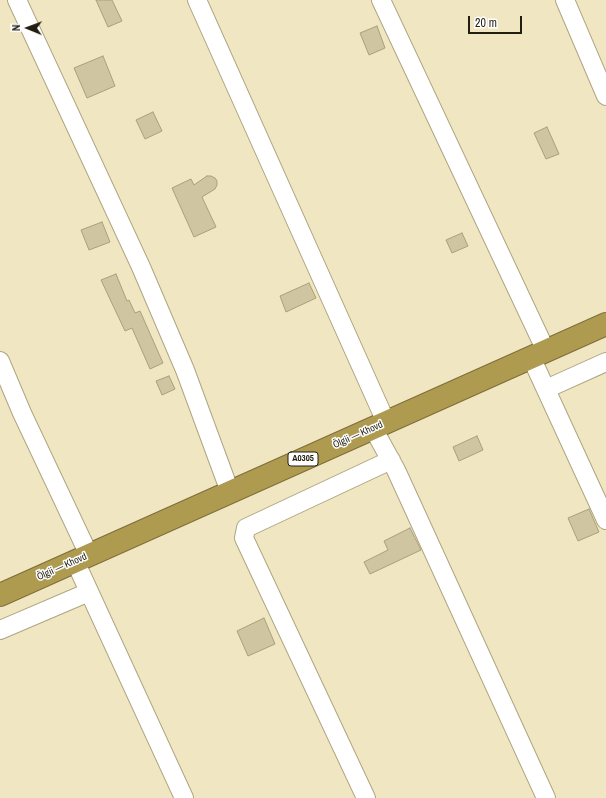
<!DOCTYPE html>
<html>
<head>
<meta charset="utf-8">
<style>
  body { margin:0 }
  #map { position:relative; width:606px; height:798px; overflow:hidden; background:#f0e6c1; font-family:"Archivo Narrow",sans-serif }
  canvas { display:block }
  .north { position:absolute; left:8px; top:8px; width:40px; height:40px; -webkit-text-stroke:3px #fff; paint-order:stroke; rotate:271deg; font-size:11px; font-weight:700; line-height:16px; text-align:center; color:#221e10 }
  .north::after { content:''; display:block; margin:auto; width:14px; height:18px; background:#221e10; clip-path:polygon(50% 0,100% 100%,50% 72%,0 100%) }
  .scale { position:absolute; left:468px; top:16px; width:54px; height:18px; box-sizing:border-box; border:2px solid #221e10; border-top:0; padding-left:5px; font-size:12px; line-height:14px; white-space:nowrap; color:#221e10; -webkit-text-stroke:3px #fff; paint-order:stroke }
</style>
</head>
<body>
<div id="map">
<canvas width="606" height="798"></canvas>
<div class="north">N</div>
<div class="scale">20 m</div>
</div>
<script>
const ctx = document.querySelector('canvas').getContext('2d');
ctx.lineJoin = 'round';
function paint(path, color) {
  ctx.fillStyle = color;
  ctx.fill(path, 'evenodd');
}
function toPath(rows) {
  const path = new Path2D();
  for (const r of rows) {
    path.moveTo(r[0], r[1]);
    for (let i = 2; i < r.length; i += 2) path.lineTo(r[i], r[i + 1]);
  }
  return path;
}
function stroke(path, color, width, dash) {
  ctx.strokeStyle = color;
  ctx.lineWidth = width;
  ctx.lineCap = dash ? 'butt' : 'round';
  ctx.setLineDash(dash || []);
  ctx.stroke(path);
}
function label(font, color, halo, rows, align = 'center') {
  ctx.font = font + ' "Archivo Narrow",sans-serif';
  ctx.lineWidth = 3;
  ctx.setLineDash([]);
  ctx.textBaseline = 'middle';
  ctx.strokeStyle = halo;
  ctx.fillStyle = color;
  for (const [text, x, y, turn = 0] of rows) {
    ctx.save();
    ctx.translate(x, y);
    ctx.rotate((+turn || 0) * Math.PI / 180);
    ctx.textAlign = isNaN(turn) ? turn : align;
    if (halo) ctx.strokeText(text, 0, 0);
    ctx.fillText(text, 0, 0);
    ctx.restore();
  }
}
const building = toPath([
  [96,0,112,0,122,21,108,27,96,0],
  [377,26,385,48,369,55,360,33,377,26],
  [103,56,115,86,87,98,74,68,103,56],
  [153,112,162,131,145,139,136,120,153,112],
  [547,127,559,154,546,159,534,133,547,127],
  [207,176,211,176,215,178,217,181,217,185,215,189,202,197,216,227,194,237,172,188,191,179,194,185,207,176],
  [102,222,110,242,89,250,81,230,102,222],
  [462,233,468,246,452,253,446,240,462,233],
  [116,274,127,301,129,300,135,313,140,311,163,363,150,369,132,328,125,331,101,280,116,274],
  [309,283,316,298,286,312,280,296,309,283],
  [169,376,175,389,162,395,156,381,169,376],
  [477,436,483,450,459,461,453,447,477,436],
  [589,509,599,532,578,541,568,518,589,509],
  [410,528,421,550,370,574,364,562,388,550,384,541,410,528],
  [264,618,275,644,248,656,237,631,264,618]
]);
const street = toPath([
  [17,0,141,267,185,370,230,492],
  [197,0,386,422],
  [381,0,546,351],
  [565,0,606,96],
  [531,357,606,520],
  [0,361,22,413,89,555],
  [546,389,606,362],
  [373,428,396,470,546,798],
  [75,561,184,798],
  [0,630,89,592],
  [366,798,244,538,246,528,391,460]
]);
const highway = toPath([
  [0,595,606,324]
]);
const shields = [
  [303,459,30]
];
const shieldNames = [
  ["A0305",303,459]
];
const streetNames = [
  ["Ölgii — Khovd",358,435,-24],
  ["Ölgii — Khovd",62,567,-24]
];
paint(building, '#cfc5a0');
stroke(building, '#a99f7c', 1);
stroke(street, '#aea581', 20);
stroke(highway, '#7e6f3a', 24);
stroke(street, '#fff', 18);
stroke(highway, '#af9b50', 22);
for (const [x, y, w] of shields) {
  const box = new Path2D();
  box.roundRect(x - w / 2, y - 7, w, 14, 3);
  ctx.fillStyle = '#fff';
  ctx.fill(box);
  stroke(box, '#221e10', 1);
}
label('bold 9px', '#221e10', null, shieldNames);
label('10px', '#221e10', '#fff', streetNames);
</script>
</body>
</html>
